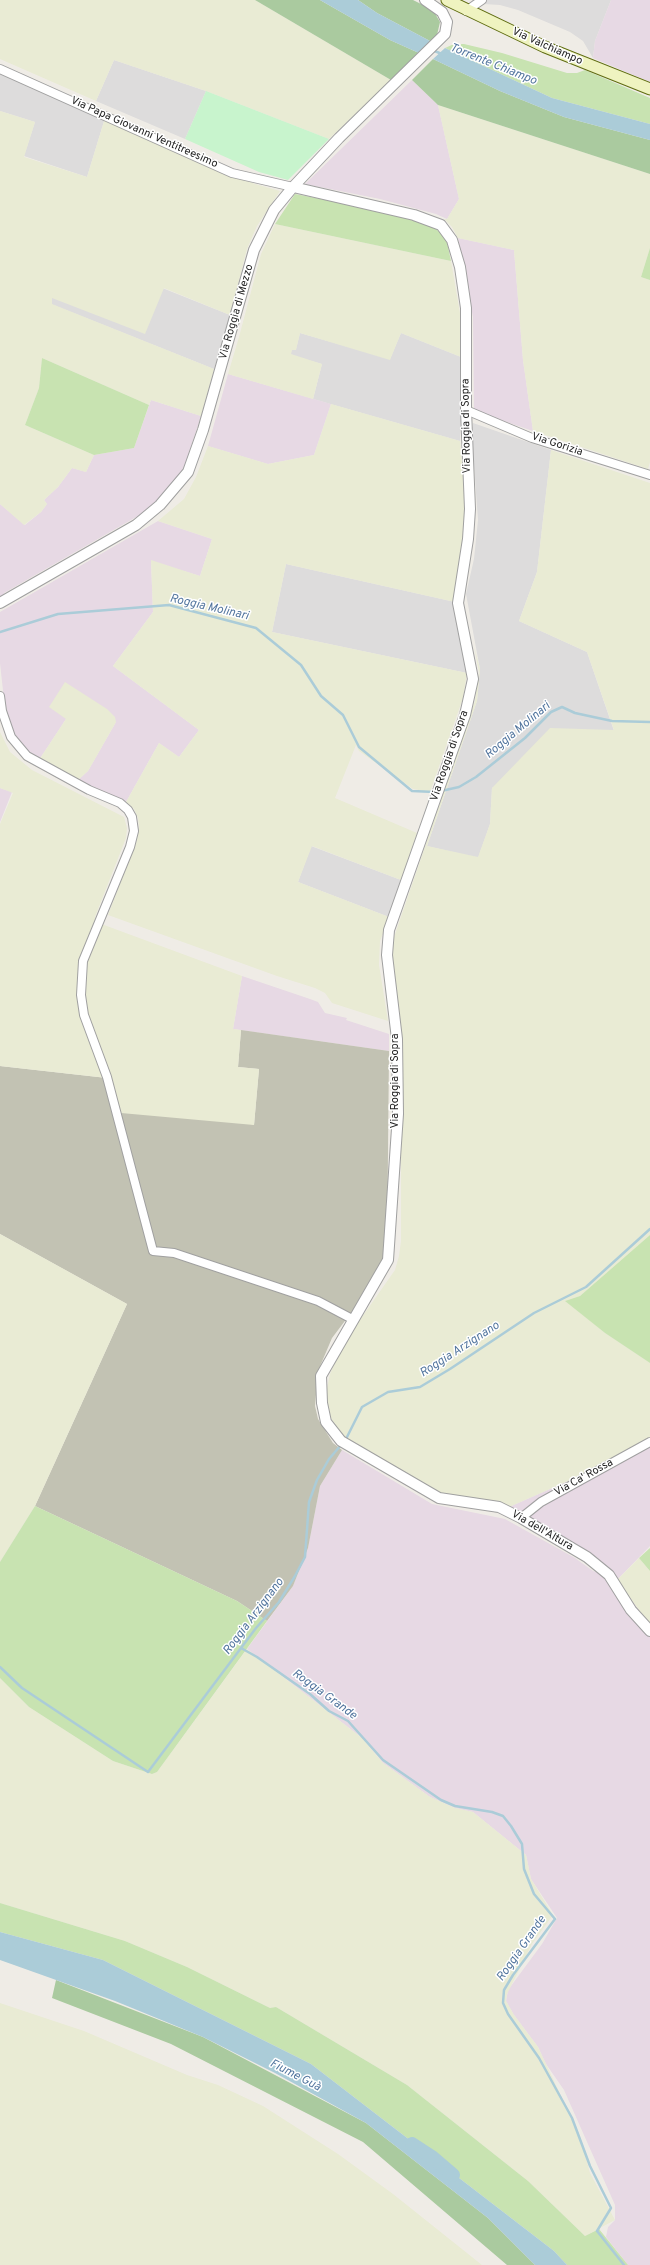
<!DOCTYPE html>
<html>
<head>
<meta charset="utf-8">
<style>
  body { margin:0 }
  canvas { display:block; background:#efece6 }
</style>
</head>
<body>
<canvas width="650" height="2265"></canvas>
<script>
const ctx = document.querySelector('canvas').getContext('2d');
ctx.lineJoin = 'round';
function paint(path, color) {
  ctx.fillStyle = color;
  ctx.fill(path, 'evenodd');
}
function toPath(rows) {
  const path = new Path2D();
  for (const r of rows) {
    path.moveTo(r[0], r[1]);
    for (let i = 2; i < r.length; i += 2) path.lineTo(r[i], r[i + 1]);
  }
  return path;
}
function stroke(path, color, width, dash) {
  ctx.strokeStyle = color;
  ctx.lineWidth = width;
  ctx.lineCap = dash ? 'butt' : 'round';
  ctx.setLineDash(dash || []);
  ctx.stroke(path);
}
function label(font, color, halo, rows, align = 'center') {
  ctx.font = font + ' Overpass,sans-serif';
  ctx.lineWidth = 3;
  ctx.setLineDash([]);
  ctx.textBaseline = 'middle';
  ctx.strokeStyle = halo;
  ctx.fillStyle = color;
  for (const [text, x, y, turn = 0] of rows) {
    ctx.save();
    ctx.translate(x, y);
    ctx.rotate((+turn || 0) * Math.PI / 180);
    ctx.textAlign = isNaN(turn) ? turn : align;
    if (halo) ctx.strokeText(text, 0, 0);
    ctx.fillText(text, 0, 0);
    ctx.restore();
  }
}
const residential = toPath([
  [472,0,611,0,595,41,593,58,583,41,570,32,518,10,500,5,483,4,470,9],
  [114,60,206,91,185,139,96,101],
  [0,72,105,118,87,177,24,156,35,122,0,111],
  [72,252,230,315,214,369,51,304,54,287],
  [300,333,390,359,401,333,461,357,462,403,460,441,313,399,322,364,290,355,292,349,296,349],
  [473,423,551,450,537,572,519,621,587,652,614,731,492,788,490,824,478,858,427,846,477,701,480,669,466,594,474,559,478,520,472,437],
  [286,564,455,602,467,673,272,632],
  [311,846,401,880,389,917,298,882]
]);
const industrial = toPath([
  [611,0,650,0,650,82,593,58,595,41],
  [412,80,438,105,459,199,447,219,436,214,380,199,305,184],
  [458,238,514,250,523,360,533,431,474,411,473,317],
  [228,374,331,404,314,455,268,464,208,446],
  [151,400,201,416,183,471,157,505,4,593,6,597,0,601,0,504,25,525,41,512,47,504,44,500,58,487,72,468,86,472,94,455,134,448],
  [158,521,212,539,200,576,151,561,153,612,113,666,199,730,179,757,159,743,126,802,78,780,88,771,116,722,66,719,39,760,20,744,13,732,4,700,0,663,0,612],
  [0,788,12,792,0,822],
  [242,976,310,999,318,1002,325,1013,347,1018,346,1020,389,1034,389,1051,233,1029],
  [650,1445,650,1546,617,1580,650,1625,650,2265,628,2265,606,2237,608,2227,615,2220,615,2205,564,2090,546,2064,538,2047,514,2015,506,2001,508,1990,542,1944,557,1918,531,1879,526,1855,473,1812,455,1808,430,1797,383,1763,362,1738,247,1649,293,1586,308,1548,320,1486,342,1450,432,1504,505,1519,575,1558,593,1571,616,1579,610,1570,581,1548,509,1507]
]);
const construction = toPath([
  [241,1030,389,1051,387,1254,363,1297,332,1338,318,1371,315,1406,318,1419,333,1443,342,1450,320,1486,308,1548,293,1586,267,1621,237,1601,35,1506,127,1304,0,1234,0,1066,107,1078,254,1125,259,1069,238,1067]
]);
const farmland = toPath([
  [0,0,255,0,391,80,329,139,206,91,114,60,96,101,0,59],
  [438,105,650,174,650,248,641,277,650,280,650,462,648,469,533,431,523,360,514,250,458,238,452,227,444,219,447,219,459,199],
  [0,111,35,122,24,157,87,177,105,118,255,184,280,191,257,226,247,249,230,315,164,288,145,334,52,298,52,304,214,369,201,416,151,400,149,405,42,358,39,388,25,425,94,455,86,472,72,468,58,487,44,500,47,504,41,512,24,525,0,504],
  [275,224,451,261,461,319,461,357,401,333,390,360,300,333,296,350,292,350,291,354,322,364,313,399,228,374,239,337,261,254],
  [331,404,460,441,467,519,455,602,286,564,272,632,467,673,463,698,430,792,413,789,359,751,356,745,335,798,417,833,401,880,312,846,298,882,389,917,380,941,379,965,388,1021,332,1003,325,993,315,988,277,976,108,915,137,840,139,827,138,818,134,809,126,802,159,743,179,757,199,730,113,666,153,612,151,560,200,576,212,539,158,521,184,499,196,477,208,446,268,464,314,455],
  [551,450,650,483,650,1235,580,1296,566,1301,605,1333,650,1363,650,1445,509,1507,436,1493,350,1441,342,1435,329,1415,327,1405,327,1388,330,1374,343,1344,395,1270,399,1256,401,1241,401,1030,391,965,392,943,475,701,479,672,474,646,480,669,477,701,427,846,478,857,490,824,492,788,550,728,614,730,587,652,519,621,537,572],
  [65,682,107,709,115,717,116,722,88,771,78,780,39,760,66,719,49,707],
  [0,732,10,752,32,770,124,817,127,828,126,838,95,917,96,922,242,976,233,1029,241,1030,238,1067,259,1069,254,1125,121,1113,107,1078,0,1066,0,824,13,793,0,788],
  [0,1234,127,1304,35,1506,0,1562],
  [639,1558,650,1571,650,1625,617,1580],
  [247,1649,362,1738,383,1763,430,1797,455,1808,473,1812,526,1855,531,1879,553,1915,532,1944,507,1994,506,2001,514,2015,538,2047,580,2136,590,2173,615,2220,613,2221,585,2236,528,2181,407,2085,276,2007,270,2008,187,1967,125,1941,0,1903,0,1678,29,1707,113,1761,152,1774,157,1772],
  [0,2003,84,2031,187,2075,218,2085,263,2106,338,2154,393,2194,482,2265,0,2265]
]);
const grass = toPath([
  [454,44,464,44,502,53,567,73,577,73,585,70,650,98,650,124,552,98,445,48],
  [295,194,377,210,432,226,442,234,447,242,451,261,275,224],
  [650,248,650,280,641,277],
  [42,358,149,405,134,448,94,455,25,425,39,388],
  [650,1235,650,1363,605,1333,565,1301,580,1296],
  [35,1506,237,1601,267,1621,157,1772,152,1774,113,1761,29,1707,0,1678,0,1562],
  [650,1548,650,1571,639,1558],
  [0,1903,125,1941,187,1967,270,2008,276,2007,407,2085,528,2181,585,2236,599,2229,628,2265,567,2265,554,2251,311,2064,103,1960,0,1932]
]);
const forest = toPath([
  [255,0,320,0,390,40,419,53,391,80],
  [358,0,413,0,433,10,440,22,437,35,430,41,377,13],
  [433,59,500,91,564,117,650,140,650,174,438,105,412,80],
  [56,1980,203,2037,366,2123,488,2218,535,2265,507,2265,363,2142,171,2044,52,1998]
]);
const park = toPath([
  [206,91,329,139,288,180,259,172,185,139]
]);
const water = toPath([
  [320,0,358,0,377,13,430,41,419,53,390,40],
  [445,48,552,98,650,124,650,140,564,117,500,91,433,59],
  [0,1932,103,1960,311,2064,554,2251,567,2265,535,2265,488,2218,366,2123,275,2073,203,2037,115,2001,0,1960]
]);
const stream = toPath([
  [432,50,442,54],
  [0,632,58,614,169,605,256,628,301,665,321,696,343,715,359,747,412,791,435,792],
  [441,791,459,787,476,777,525,738,551,712,562,707,575,713,612,721,650,722],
  [345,1441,362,1407,388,1392,420,1387,450,1369,534,1313,586,1287,650,1229],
  [241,1648,257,1657,310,1694,329,1711,348,1721,383,1760,441,1800,455,1806,492,1812,503,1816,511,1826,522,1844,524,1869,534,1894,555,1919,513,1975,504,1990,503,2003,508,2014,539,2058,572,2118,590,2166,611,2208,597,2231,624,2265],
  [0,1667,22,1688,148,1772,256,1628,279,1602,295,1576,305,1557,309,1502,317,1480,329,1459,341,1445]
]);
const river = toPath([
  [412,2144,432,2157,453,2175]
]);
const minor = toPath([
  [466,11,482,0],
  [0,69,232,173,293,187],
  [466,410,532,438,650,475],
  [0,696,2,711,11,737,27,756,89,790,120,803,128,810,132,817,134,831,130,847,83,961,81,995,84,1015,107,1077,153,1251,174,1253,318,1301,354,1320],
  [521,1518,541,1502,650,1442]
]);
const tertiary = toPath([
  [293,187,414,215,441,225,452,240,460,267,466,308,466,410,470,509,468,539,458,603,473,679,465,715,389,930,387,955,397,1039,398,1114,388,1260,321,1376,322,1403,326,1422,341,1441,439,1498,499,1507,521,1518,587,1557,609,1575,631,1610,650,1631],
  [0,603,136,525,160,505,188,472,203,430,254,250,274,210,293,187,339,138,445,34,447,22,442,12,425,0]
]);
const secondary = toPath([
  [447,0,545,47,650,89]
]);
const streetNames = [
  ["Via Valchiampo",547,47,24],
  ["Via Papa Giovanni Ventitreesimo",144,133,24],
  ["Via Roggia di Mezzo",237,312,-74],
  ["Via Roggia di Sopra",467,426,-91],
  ["Via Gorizia",557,445,18],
  ["Via Roggia di Sopra",450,756,-71],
  ["Via Roggia di Sopra",396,1081,-90],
  ["Via Ca' Rossa",584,1478,-29],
  ["Via dell'Altura",542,1531,30]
];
const waterNames = [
  ["Torrente Chiampo",493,65,22],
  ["Roggia Molinari",209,608,13],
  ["Roggia Molinari",518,731,-40],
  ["Roggia Arzignano",460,1350,-33],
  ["Roggia Arzignano",254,1617,-53],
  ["Roggia Grande",324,1695,36],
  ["Roggia Grande",522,1949,-55],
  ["Fiume Guà",295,2076,27]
];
paint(residential, '#dddcdc');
paint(industrial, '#e7d9e4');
paint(construction, '#c2c2b3');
paint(farmland, '#e9ebd4');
paint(grass, '#c8e3b1');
paint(forest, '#aaca9f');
paint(park, '#c8f4cd');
paint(water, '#abccd8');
stroke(stream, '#abccd8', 2.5);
stroke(river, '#abccd8', 14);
stroke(minor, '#a0a0a0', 10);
stroke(tertiary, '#a0a0a0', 12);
stroke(secondary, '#5f6c10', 13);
stroke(minor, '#fff', 8);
stroke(tertiary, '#fff', 10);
stroke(secondary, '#eff3c0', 11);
label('11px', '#1f1f1f', '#fff', streetNames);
label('italic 12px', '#52759e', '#fff', waterNames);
</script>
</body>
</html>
